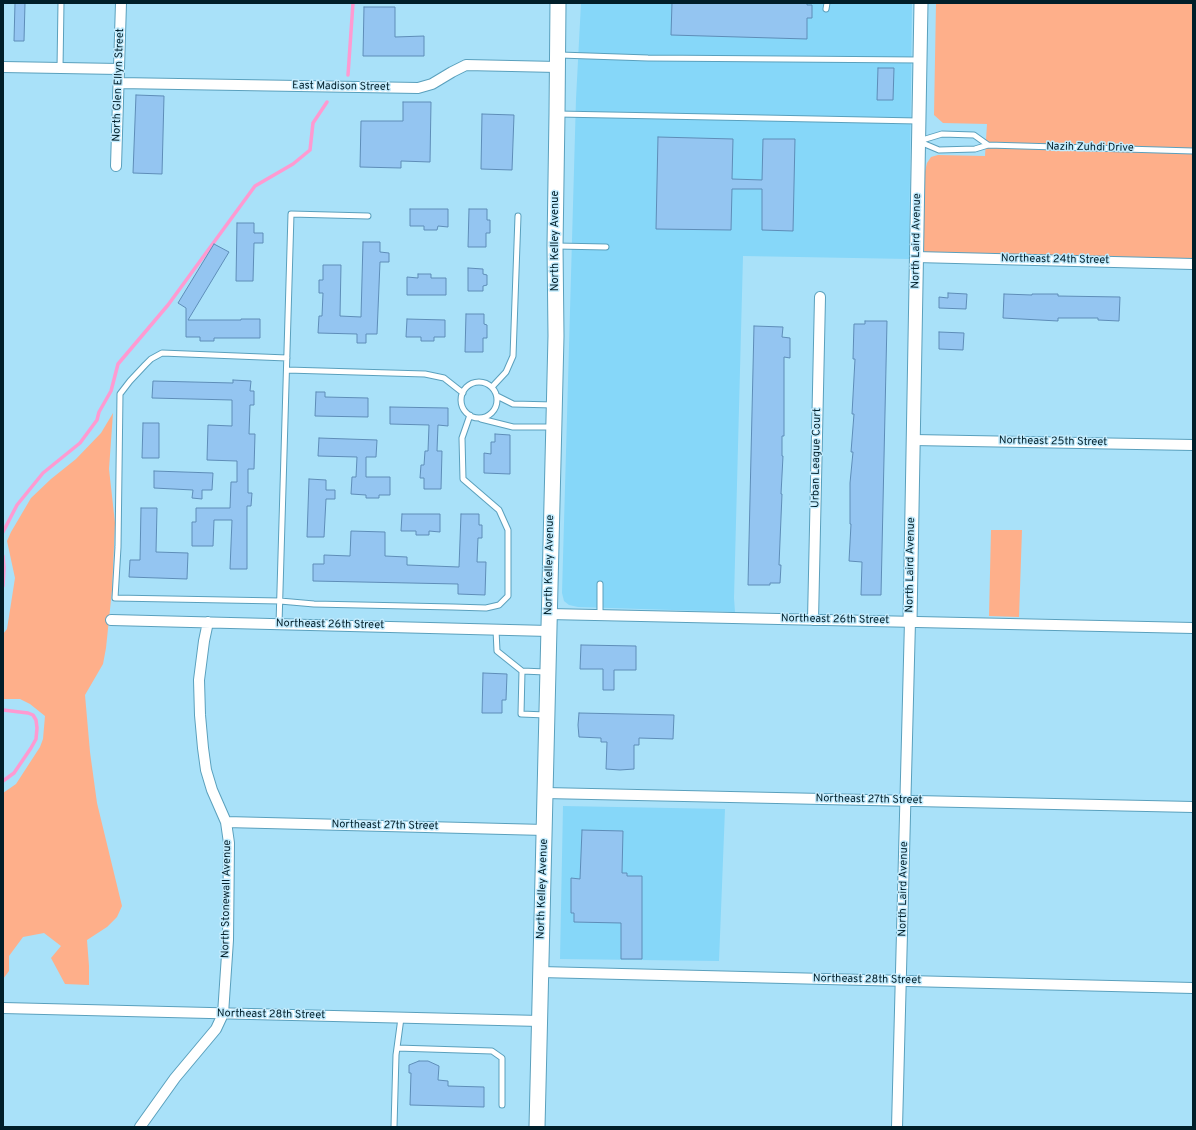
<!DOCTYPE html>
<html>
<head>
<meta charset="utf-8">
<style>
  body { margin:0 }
  #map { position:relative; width:1196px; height:1130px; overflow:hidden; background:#a9e1f9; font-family:Overpass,sans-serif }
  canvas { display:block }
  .frame { position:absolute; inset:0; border:4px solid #001e29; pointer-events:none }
</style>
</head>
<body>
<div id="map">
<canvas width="1196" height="1130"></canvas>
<div class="frame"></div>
</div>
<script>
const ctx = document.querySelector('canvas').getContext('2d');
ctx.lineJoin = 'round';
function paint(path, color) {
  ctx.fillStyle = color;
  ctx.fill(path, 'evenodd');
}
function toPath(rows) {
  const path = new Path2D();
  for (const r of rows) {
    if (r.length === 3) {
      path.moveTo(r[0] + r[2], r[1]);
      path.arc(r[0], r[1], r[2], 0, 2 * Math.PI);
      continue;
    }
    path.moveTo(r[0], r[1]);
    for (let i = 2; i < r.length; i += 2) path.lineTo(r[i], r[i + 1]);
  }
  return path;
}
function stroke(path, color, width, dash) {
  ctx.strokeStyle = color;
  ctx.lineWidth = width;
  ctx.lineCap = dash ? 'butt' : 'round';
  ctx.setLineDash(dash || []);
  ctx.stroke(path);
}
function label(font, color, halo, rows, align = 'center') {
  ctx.font = font + ' Overpass,sans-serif';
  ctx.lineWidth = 3;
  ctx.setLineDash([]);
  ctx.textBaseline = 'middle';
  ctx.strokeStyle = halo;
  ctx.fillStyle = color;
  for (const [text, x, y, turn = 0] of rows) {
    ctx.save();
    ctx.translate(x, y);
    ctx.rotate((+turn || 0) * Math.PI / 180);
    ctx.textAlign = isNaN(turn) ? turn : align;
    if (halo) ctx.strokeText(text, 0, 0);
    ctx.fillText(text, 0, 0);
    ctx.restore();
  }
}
const built = toPath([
  [581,3,912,3,909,259,743,256,734,598,735,612,578,607,569,605,564,601,562,593,576,99],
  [563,806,725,809,719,961,560,959]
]);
const green = toPath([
  [936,3,1193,3,1193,260,928,254,924,251,923,245,925,171,927,163,931,157,938,155,985,156,987,124,943,123,934,115],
  [113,413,109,469,115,523,112,590,106,648,103,664,85,695,90,752,97,803,122,906,117,917,107,927,87,940,89,966,89,985,65,984,51,958,61,946,44,933,23,937,9,956,9,971,3,979,3,793,16,784,40,747,43,739,45,716,30,704,20,699,3,699,3,634,7,629,15,578,7,541,11,532,31,498,51,479,76,459,101,433],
  [991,530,1022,530,1019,617,989,616]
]);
const stream = toPath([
  [348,75,353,3],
  [3,532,17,505,43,473,80,443,97,420,99,412,111,391,118,364,168,305,255,186,293,164,310,150,313,123,327,102],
  [3,556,4,568,3,586],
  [3,710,28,713,33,715,36,720,37,728,36,739,31,748,14,773,3,781]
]);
const building = toPath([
  [15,3,25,3,24,41,14,41,15,3],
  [672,3,807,3,807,5,812,5,812,18,807,18,807,39,671,35,672,3],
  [364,7,395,7,395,37,424,36,424,56,363,56,364,7],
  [878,68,894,68,893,100,877,100,878,68],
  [136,95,164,96,162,174,133,173,136,95],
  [403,102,431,102,430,162,401,161,401,168,360,167,361,121,403,121,403,102],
  [482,114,514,115,512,170,481,169,482,114],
  [658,137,733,139,732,179,762,180,763,139,795,139,793,231,762,230,762,189,732,189,731,230,656,229,658,137],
  [410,209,448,209,448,227,438,226,437,230,424,230,424,226,410,226,410,209],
  [469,209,487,209,487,220,490,220,490,233,486,233,486,247,468,247,469,209],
  [237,223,254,223,254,233,263,233,263,243,254,243,253,281,236,281,237,223],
  [363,242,380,242,380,252,389,253,389,262,380,262,377,334,366,334,366,343,357,343,357,334,318,333,319,316,322,316,323,293,319,293,319,280,323,280,323,265,341,265,340,316,361,317,363,242],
  [214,244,229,252,188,320,241,320,241,319,260,319,260,338,214,338,214,341,200,341,200,337,186,337,186,308,178,303,214,244],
  [468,268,483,269,483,274,487,275,487,285,483,286,483,291,468,291,468,268],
  [418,274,431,274,431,278,446,278,446,295,407,295,407,277,418,278,418,274],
  [948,293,967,294,966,309,939,308,939,297,948,298,948,293],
  [1004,294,1032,295,1032,294,1058,294,1058,296,1120,297,1119,321,1098,320,1098,318,1058,318,1058,321,1003,318,1004,294],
  [466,314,484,314,484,324,487,325,487,338,483,338,483,352,465,352,466,314],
  [407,319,445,320,445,337,434,337,434,341,421,341,421,337,406,337,407,319],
  [865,321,887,321,881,595,861,595,862,562,849,561,851,524,850,524,850,483,853,452,851,452,854,414,852,414,855,359,853,359,854,324,865,324,865,321],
  [754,326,783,327,782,337,790,338,790,358,784,357,784,436,782,436,782,456,783,456,781,494,782,494,779,565,781,565,780,583,770,583,770,585,748,585,754,326],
  [939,332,964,333,963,350,939,349,939,332],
  [233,380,251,381,250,391,254,391,254,405,250,405,249,434,255,434,254,469,248,469,248,493,252,493,251,506,247,506,247,569,230,569,232,520,214,520,213,546,192,546,192,522,196,522,196,508,230,508,231,482,237,482,237,461,207,460,208,425,232,426,232,400,152,398,153,381,233,383,233,380],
  [316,392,325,392,325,397,368,398,368,417,315,416,316,392],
  [390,407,448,408,448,426,438,425,437,451,442,451,441,489,424,489,424,478,420,478,421,465,424,465,425,451,428,451,429,425,390,424,390,407],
  [143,423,159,423,159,458,142,458,143,423],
  [495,434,510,435,510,474,484,473,484,453,491,454,491,442,495,442,495,434],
  [319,438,377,440,376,457,366,457,366,477,390,477,390,495,379,495,379,498,366,498,366,495,351,494,352,477,356,477,357,457,318,456,319,438],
  [154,471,213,473,212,490,202,490,202,499,192,498,193,490,154,488,154,471],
  [309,479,326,480,326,490,335,490,335,499,326,499,324,537,307,537,309,479],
  [141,508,157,508,156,552,188,553,187,579,129,577,130,560,140,560,141,508],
  [402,514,440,514,440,532,429,531,429,535,416,535,416,531,401,531,402,514],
  [461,514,479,514,479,525,482,525,482,538,478,538,477,562,486,562,485,595,458,594,458,584,313,581,313,564,324,564,324,555,350,556,351,531,385,532,385,556,407,557,407,565,459,567,461,514],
  [581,645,636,646,636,670,614,670,614,690,603,690,603,669,580,669,581,645],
  [483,673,507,674,506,700,502,700,502,713,482,713,483,673],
  [579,713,674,715,673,739,639,738,639,745,634,745,634,769,620,770,606,769,607,742,601,742,601,738,579,737,578,725,579,713],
  [582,830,623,831,622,873,627,873,627,876,642,876,642,959,621,959,621,923,574,922,574,913,571,913,571,878,580,879,582,830],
  [419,1061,428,1061,439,1066,438,1080,448,1081,448,1086,484,1087,484,1107,410,1105,411,1073,409,1073,409,1065,419,1061]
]);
const service = toPath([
  [826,9,827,3],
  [560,55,648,58,920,60],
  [60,68,61,3],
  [558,114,918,121],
  [919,141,942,134,974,135,988,145],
  [920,142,939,150,975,149,988,145,1193,151],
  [557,246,606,247],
  [287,358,162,353,151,359,145,365,130,381,120,394,118,547,115,598,280,601,314,604,453,607,486,608,499,605,508,596,508,530,499,510,463,479,462,438,470,415],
  [287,370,425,374,444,378,463,393],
  [479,400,18],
  [492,387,506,372,513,356,518,216],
  [497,396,513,404,554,405],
  [481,419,513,427,552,427],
  [600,615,600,584],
  [279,624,291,214,368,216],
  [496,630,497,651,522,671],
  [546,672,522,671,521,714,546,715],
  [397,1048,492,1051,502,1058,502,1105],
  [394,1127,396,1055,401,1018]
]);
const minor = toPath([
  [3,67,119,69],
  [119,83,418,88,432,84,452,72,466,65,557,67],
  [116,166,121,3],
  [916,257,1193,264],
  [913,440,1193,445],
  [549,614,1193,628],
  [111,620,549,631],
  [813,620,820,297],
  [545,793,1193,807],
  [226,822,545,830],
  [540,972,1193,988],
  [3,1008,540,1021],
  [140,1127,175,1078,216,1029,223,1014,228,940,229,843,226,822,212,790,206,770,203,748,200,715,199,680,204,641,208,622],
  [897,1127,910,621]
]);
const tertiary = toPath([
  [910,621,921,3]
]);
const secondary = toPath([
  [537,1127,556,336,555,246,557,114,558,3]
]);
const streetNames = [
  ["North Glen Ellyn Street",119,85,-88],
  ["East Madison Street",341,87,1],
  ["Nazih Zuhdi Drive",1090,148,1],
  ["North Kelley Avenue",556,241,-90],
  ["North Laird Avenue",917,241,-89],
  ["Northeast 24th Street",1055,260,1],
  ["Northeast 25th Street",1053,442,1],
  ["Urban League Court",817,458,-89],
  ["North Kelley Avenue",550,565,-89],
  ["North Laird Avenue",911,565,-89],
  ["Northeast 26th Street",835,620,1],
  ["Northeast 26th Street",330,625,1],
  ["Northeast 27th Street",869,800,1],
  ["Northeast 27th Street",385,826,1],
  ["North Kelley Avenue",543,889,-88],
  ["North Laird Avenue",904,889,-89],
  ["North Stonewall Avenue",227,899,-89],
  ["Northeast 28th Street",867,980,1],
  ["Northeast 28th Street",271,1015,1]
];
paint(built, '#86d7f9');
paint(green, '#feaf8a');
stroke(stream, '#fe9ad1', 3.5);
paint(building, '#94c5f1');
stroke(building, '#5e8db8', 1);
stroke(service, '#5aa0bd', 7);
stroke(minor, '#5aa0bd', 12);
stroke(tertiary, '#5aa0bd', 15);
stroke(secondary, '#5aa0bd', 17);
stroke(service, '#fff', 5);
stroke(minor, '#fff', 10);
stroke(tertiary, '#fff', 13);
stroke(secondary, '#fff', 15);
label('11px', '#001e29', '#c3ecfe', streetNames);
</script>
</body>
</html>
